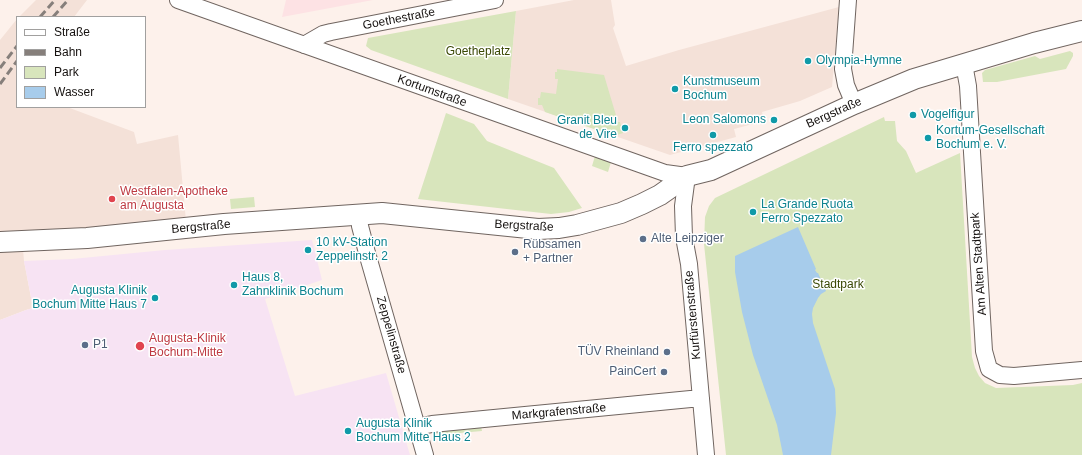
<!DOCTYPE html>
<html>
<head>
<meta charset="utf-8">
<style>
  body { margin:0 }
  #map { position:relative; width:1082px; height:455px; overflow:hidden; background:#fdf1eb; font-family:Arial,sans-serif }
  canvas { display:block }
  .legend { position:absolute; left:16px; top:16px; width:130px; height:92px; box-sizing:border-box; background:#fff; border:1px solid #a1a09f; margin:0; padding:5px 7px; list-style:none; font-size:12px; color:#15110f }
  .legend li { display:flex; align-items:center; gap:8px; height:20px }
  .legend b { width:20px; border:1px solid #a1a09f }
</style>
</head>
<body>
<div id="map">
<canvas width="1082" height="455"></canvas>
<ul class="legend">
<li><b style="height:5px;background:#fff"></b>Straße</li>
<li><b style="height:5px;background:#867f7b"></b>Bahn</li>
<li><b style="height:11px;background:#d8e5bc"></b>Park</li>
<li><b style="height:11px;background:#a7cceb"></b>Wasser</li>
</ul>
</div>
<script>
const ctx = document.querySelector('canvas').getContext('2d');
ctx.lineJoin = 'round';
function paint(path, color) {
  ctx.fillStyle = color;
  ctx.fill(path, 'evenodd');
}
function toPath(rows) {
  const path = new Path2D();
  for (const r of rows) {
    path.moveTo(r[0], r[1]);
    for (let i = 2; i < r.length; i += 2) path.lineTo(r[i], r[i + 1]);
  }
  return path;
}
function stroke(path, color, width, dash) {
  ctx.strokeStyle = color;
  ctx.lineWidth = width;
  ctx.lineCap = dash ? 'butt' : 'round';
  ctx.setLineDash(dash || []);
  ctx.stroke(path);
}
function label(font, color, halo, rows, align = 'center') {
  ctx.font = font + ' Arial,sans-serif';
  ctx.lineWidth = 3;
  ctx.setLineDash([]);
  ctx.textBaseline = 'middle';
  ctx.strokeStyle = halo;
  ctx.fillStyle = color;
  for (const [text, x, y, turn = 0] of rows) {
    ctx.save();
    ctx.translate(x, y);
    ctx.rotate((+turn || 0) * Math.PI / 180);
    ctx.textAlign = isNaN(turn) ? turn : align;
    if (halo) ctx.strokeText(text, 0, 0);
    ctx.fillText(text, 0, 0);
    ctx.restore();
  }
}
const built = toPath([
  [36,0,87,0,74,17,19,17],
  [574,0,611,0,615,25,613,28,626,66,679,50,839,7,832,87,800,101,762,112,764,121,734,129,736,137,670,155,508,99,516,11],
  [17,19,17,107,67,107,134,132,137,144,178,135,186,221,0,235,0,40],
  [23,249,24,261,33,308,26,310,0,320,0,250]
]);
const education = toPath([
  [286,0,373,0,282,17]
]);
const medical = toPath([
  [312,240,322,280,265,299,295,396,386,373,410,455,0,455,0,320,26,310,33,308,24,261,72,259,165,250]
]);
const green = toPath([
  [516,11,508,99,371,50,366,46,368,38],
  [1070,51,1073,53,1073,56,1066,69,997,82,983,82,982,73,985,70,1035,56,1040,59],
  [557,69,604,75,618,122,620,122,623,133,614,136,545,112,542,105,538,105,538,98,540,98,541,92,556,94,558,79,555,79,555,72,557,72],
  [446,113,474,124,487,141,554,168,582,208,569,212,551,214,418,199],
  [884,117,885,121,895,121,897,141,906,151,916,173,960,153,972,357,975,368,979,376,985,383,996,388,1073,385,1082,383,1082,455,726,455,704,244,705,217,709,206,715,198],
  [595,156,611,162,608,172,592,166],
  [254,197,255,207,231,209,230,199],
  [481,426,482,431,438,435,434,434,433,430]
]);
const water = toPath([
  [798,227,816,269,815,270,817,273,818,273,826,291,821,294,818,298,813,308,812,314,813,323,835,389,836,413,831,455,783,455,777,425,753,355,742,312,735,272,735,256]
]);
const minor = toPath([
  [178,0,665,173,687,176,683,206,684,237,689,264,706,455],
  [848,0,843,69,846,85,854,104],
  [304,45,323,34,331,32,495,0],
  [964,64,968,86,984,351,989,369,1000,375,1014,376,1082,370],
  [359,214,360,226,367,253,425,455],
  [417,427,432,424,701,398]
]);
const tertiary = toPath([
  [0,242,87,238,224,224,382,213,538,229,559,228,577,225,621,213,642,204,660,195,687,176,711,170,854,104,914,79,1034,43,1082,31]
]);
const rail = toPath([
  [40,17,55,0],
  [53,17,68,0],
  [0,68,17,46],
  [0,84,17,61]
]);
const markers = [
  [808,61,4,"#0f9aa8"],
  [675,89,4,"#0f9aa8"],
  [913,115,4,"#0f9aa8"],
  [774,120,4,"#0f9aa8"],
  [625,128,4,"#0f9aa8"],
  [713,135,4,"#0f9aa8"],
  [928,138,4,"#0f9aa8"],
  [112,199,4,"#e0444e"],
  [753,212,4,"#0f9aa8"],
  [643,239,4,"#5c6f8a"],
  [308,250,4,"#0f9aa8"],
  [515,252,4,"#5c6f8a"],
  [234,285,4,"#0f9aa8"],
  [155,298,4,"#0f9aa8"],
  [85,345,4,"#5c6f8a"],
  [140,346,5,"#e0444e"],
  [667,352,4,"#5c6f8a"],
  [664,372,4,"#5c6f8a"],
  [348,431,4,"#0f9aa8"]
];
const streetNames = [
  ["Goethestraße",399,19,-11],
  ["Kortumstraße",432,91,20],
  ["Bergstraße",834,113,-24],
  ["Bergstraße",524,226,3],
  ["Bergstraße",201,227,-5],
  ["Am Alten Stadtpark",979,264,-94],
  ["Kurfürstenstraße",693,315,-95],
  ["Zeppelinstraße",391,335,74],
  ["Markgrafenstraße",559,412,-5]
];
const parkNames = [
  ["Goetheplatz",478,52],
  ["Stadtpark",838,285]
];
const cultureNames = [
  ["Olympia-Hymne",816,61],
  ["Kunstmuseum",683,82],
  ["Bochum",683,96],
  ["Vogelfigur",921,115],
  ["Leon Salomons",766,120,"right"],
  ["Granit Bleu",617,121,"right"],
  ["de Vire",617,135,"right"],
  ["Kortum-Gesellschaft",936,131],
  ["Bochum e. V.",936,145],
  ["Ferro spezzato",713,148,"center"],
  ["La Grande Ruota",761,205],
  ["Ferro Spezzato",761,219],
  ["10 kV-Station",316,243],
  ["Zeppelinstr. 2",316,257],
  ["Haus 8,",242,278],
  ["Zahnklinik Bochum",242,292],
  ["Augusta Klinik",147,291,"right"],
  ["Bochum Mitte Haus 7",147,305,"right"],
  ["Augusta Klinik",356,424],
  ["Bochum Mitte Haus 2",356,438]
];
const healthNames = [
  ["Westfalen-Apotheke",120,192],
  ["am Augusta",120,206],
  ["Augusta-Klinik",149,339],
  ["Bochum-Mitte",149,353]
];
const serviceNames = [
  ["Alte Leipziger",651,239],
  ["Rübsamen",523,245],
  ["+ Partner",523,259],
  ["P1",93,345],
  ["TÜV Rheinland",659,352,"right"],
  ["PainCert",656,372,"right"]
];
paint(built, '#f4e1d8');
paint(education, '#fde2e4');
paint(medical, '#f7e3f3');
paint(green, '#d8e5bc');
paint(water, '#a7cceb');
stroke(minor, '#706560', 18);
stroke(tertiary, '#706560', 22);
stroke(minor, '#fff', 16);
stroke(tertiary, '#fff', 20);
stroke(rail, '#867f7b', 3, [8, 4]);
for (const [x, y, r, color] of markers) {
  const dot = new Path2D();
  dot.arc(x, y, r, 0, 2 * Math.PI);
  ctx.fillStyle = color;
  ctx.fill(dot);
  stroke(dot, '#fff', 1.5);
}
label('12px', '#15110f', '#fff', streetNames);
label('12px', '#3a4804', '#fff', parkNames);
label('12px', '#0d838f', '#fff', cultureNames, 'left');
label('12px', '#be3a42', '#fff', healthNames, 'left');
label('12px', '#4e5e75', '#fff', serviceNames, 'left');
</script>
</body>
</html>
